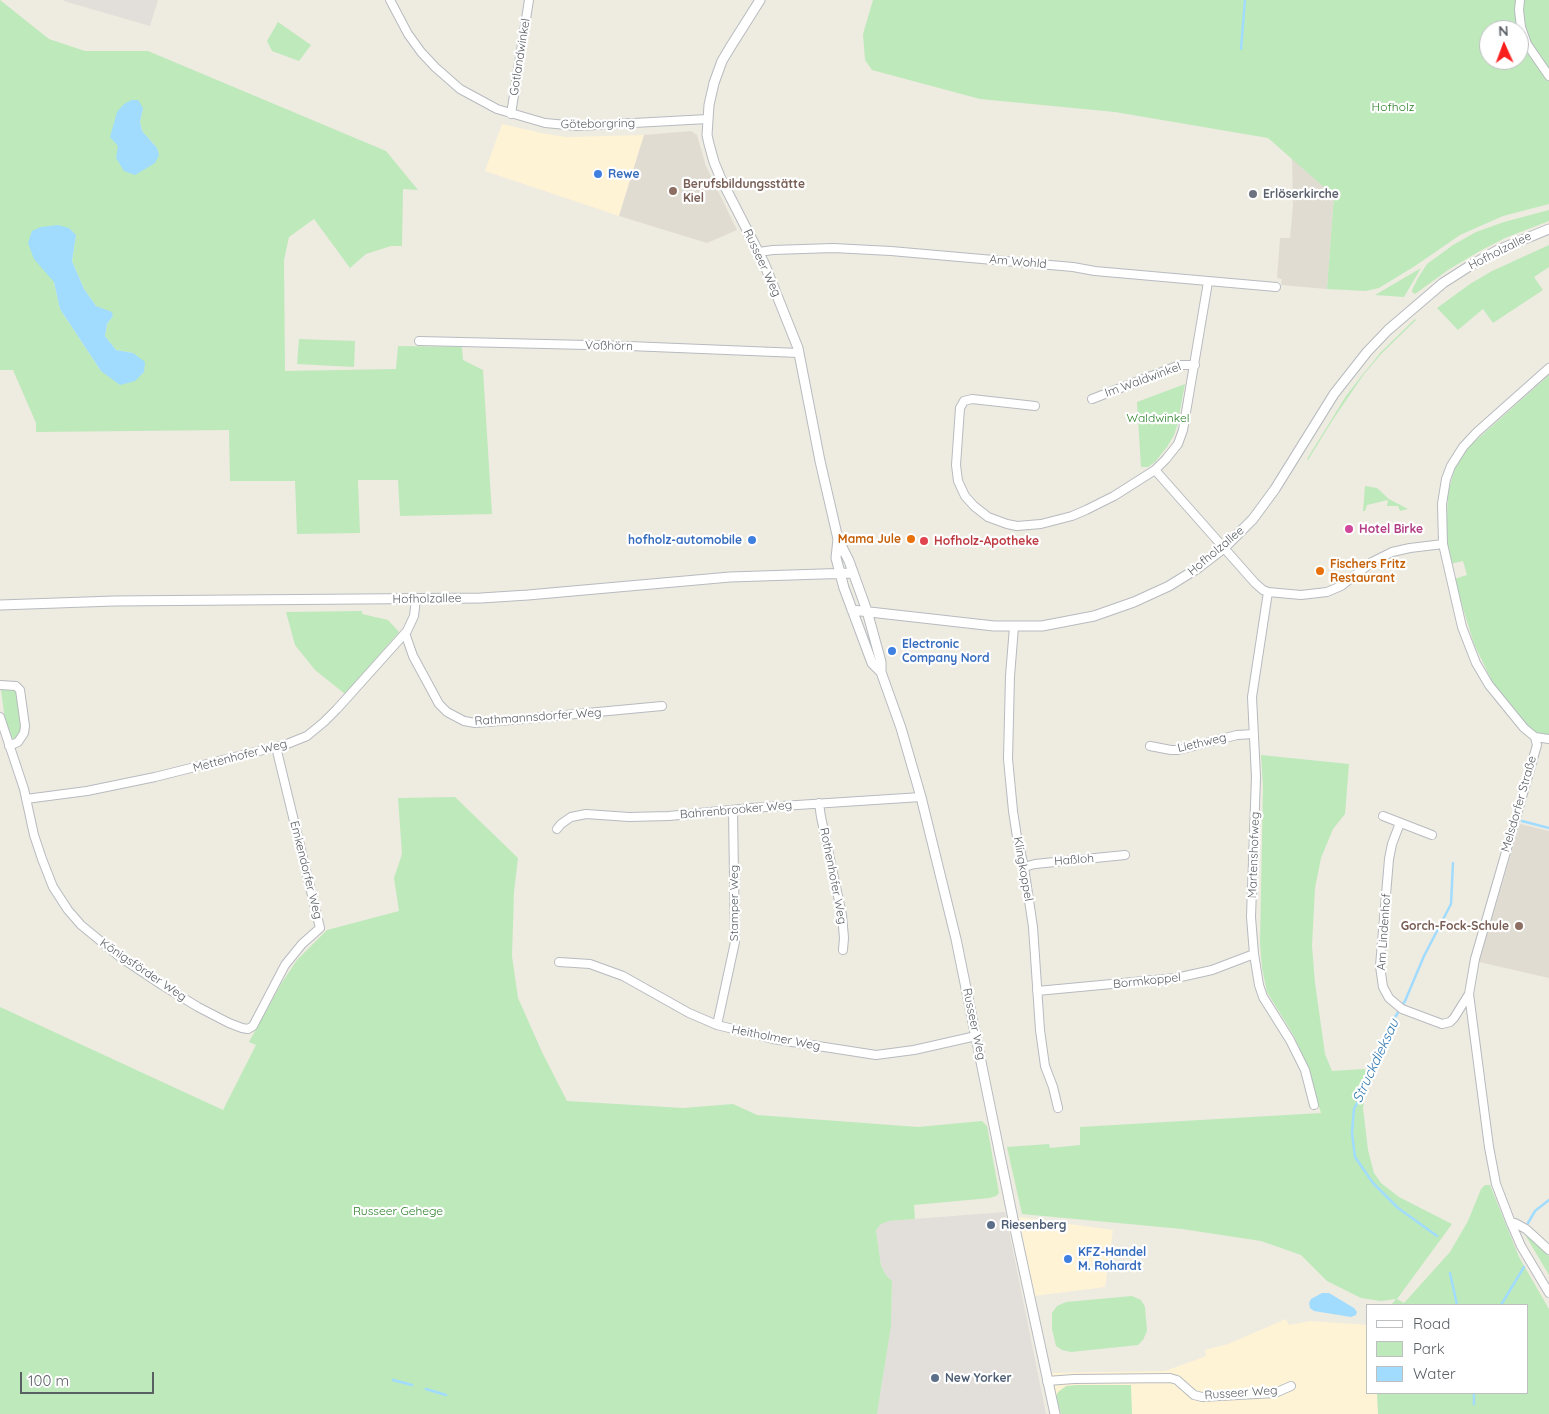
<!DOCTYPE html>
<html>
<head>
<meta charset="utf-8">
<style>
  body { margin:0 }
  #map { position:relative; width:1549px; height:1414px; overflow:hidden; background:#eeebe1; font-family:Quicksand,sans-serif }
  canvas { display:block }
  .legend { position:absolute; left:1366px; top:1304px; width:162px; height:90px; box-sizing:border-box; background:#fff; border:1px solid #bdbfc1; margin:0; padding:6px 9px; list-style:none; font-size:15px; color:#5a5f64 }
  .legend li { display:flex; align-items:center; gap:10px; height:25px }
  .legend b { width:25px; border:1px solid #bdbfc1 }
  .north { position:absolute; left:1479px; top:20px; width:50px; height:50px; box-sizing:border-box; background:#fff; border:1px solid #bdbfc1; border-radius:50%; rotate:358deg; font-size:14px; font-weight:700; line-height:20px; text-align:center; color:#5a5f64 }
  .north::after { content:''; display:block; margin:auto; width:18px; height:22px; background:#f91f1d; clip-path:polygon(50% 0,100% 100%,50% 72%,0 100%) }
  .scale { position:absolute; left:20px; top:1372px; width:134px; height:22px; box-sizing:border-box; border:2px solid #5a5f64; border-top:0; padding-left:6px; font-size:15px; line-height:18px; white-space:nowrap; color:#5a5f64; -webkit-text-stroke:4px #fff; paint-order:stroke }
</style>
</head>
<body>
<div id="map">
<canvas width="1549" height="1414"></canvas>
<ul class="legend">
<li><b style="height:6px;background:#fff"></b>Road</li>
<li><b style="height:14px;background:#bee9bb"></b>Park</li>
<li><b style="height:14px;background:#a1dcff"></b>Water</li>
</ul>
<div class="north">N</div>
<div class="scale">100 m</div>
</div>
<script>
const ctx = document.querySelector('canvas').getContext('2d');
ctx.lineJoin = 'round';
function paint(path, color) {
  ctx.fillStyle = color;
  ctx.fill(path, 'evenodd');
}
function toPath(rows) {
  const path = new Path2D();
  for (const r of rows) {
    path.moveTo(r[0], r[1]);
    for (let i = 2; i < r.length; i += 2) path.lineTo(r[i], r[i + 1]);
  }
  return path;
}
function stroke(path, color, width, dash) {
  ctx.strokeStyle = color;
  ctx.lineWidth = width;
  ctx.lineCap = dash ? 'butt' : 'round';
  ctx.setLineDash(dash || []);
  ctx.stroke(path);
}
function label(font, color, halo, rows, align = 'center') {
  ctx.font = font + ' Quicksand,sans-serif';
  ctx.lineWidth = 4.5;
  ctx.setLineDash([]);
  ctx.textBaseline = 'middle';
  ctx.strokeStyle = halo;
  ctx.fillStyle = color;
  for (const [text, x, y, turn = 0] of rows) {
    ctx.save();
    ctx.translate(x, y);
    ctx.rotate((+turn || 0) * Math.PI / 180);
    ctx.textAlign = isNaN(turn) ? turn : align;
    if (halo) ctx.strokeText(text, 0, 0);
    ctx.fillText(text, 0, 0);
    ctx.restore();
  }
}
const commercial = toPath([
  [502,124,546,134,567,137,644,135,619,216,485,171],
  [1019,1217,1113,1230,1105,1287,1034,1296],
  [1286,1319,1289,1325,1310,1321,1368,1325,1368,1393,1377,1393,1378,1414,1061,1414,1050,1373,1165,1371,1206,1356,1205,1350,1228,1344]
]);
const industrial = toPath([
  [64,0,158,0,150,26,64,1],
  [1005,1212,1046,1414,877,1414,891,1326,892,1281,886,1275,881,1266,876,1230,881,1224,889,1221]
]);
const education = toPath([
  [691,131,697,135,706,166,737,230,707,243,619,216,644,135],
  [1292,158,1334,196,1327,289,1281,285,1282,279,1277,278,1280,238,1290,238,1293,205],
  [1520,824,1549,831,1549,978,1479,962]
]);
const green = toPath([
  [0,0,49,39,85,51,148,51,386,151,418,190,403,189,402,246,391,246,366,254,350,268,314,219,289,237,284,260,285,371,396,369,398,346,462,347,463,360,483,370,492,514,400,516,398,480,358,480,360,533,297,534,295,481,230,481,229,430,36,432,36,423,13,370,0,370],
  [143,108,140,122,142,131,157,148,118,146],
  [76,235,72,261,84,289,96,306,113,316,107,324,105,336,116,350,133,353,101,371,60,309,54,282],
  [873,0,1549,0,1549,204,1503,216,1460,235,1415,266,1379,288,1366,291,1327,289,1334,196,1268,138,1115,112,980,99,872,70,865,60,863,34],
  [1489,30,1519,30,1519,60,1489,60],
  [278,22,311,45,299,61,272,51,267,41],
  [1549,210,1549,221,1505,238,1478,252,1448,270,1415,294,1412,292,1412,290,1418,278,1427,264,1453,245,1476,232,1504,222],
  [1549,245,1549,267,1534,277,1543,290,1493,323,1483,309,1458,330,1437,308,1470,284,1492,271],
  [1421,268,1404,297,1375,295],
  [1415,319,1416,320,1382,353,1364,374,1332,421,1308,460,1307,459,1346,396,1363,374,1381,352],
  [299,339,355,341,354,367,297,364],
  [1549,375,1549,735,1535,732,1528,726,1513,712,1492,681,1474,644,1454,579,1467,575,1463,561,1450,564,1446,544,1448,492,1455,468,1462,455,1472,444],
  [1185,384,1177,426,1174,435,1167,447,1155,462,1148,467,1141,467,1137,402],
  [1365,486,1377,488,1389,499,1408,509,1400,511,1398,506,1387,506,1388,500,1367,505,1365,511,1363,511],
  [362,611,362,614,388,620,399,632,345,694,315,670,295,645,286,612],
  [13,688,16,690,17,693,22,726,22,731,14,739,10,736,5,720,1,690,2,689],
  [1261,755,1349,764,1345,814,1333,829,1321,858,1315,888,1312,946,1315,983,1325,1054,1332,1071,1364,1069,1369,1072,1363,1108,1368,1150,1374,1173,1381,1183,1399,1197,1452,1224,1397,1299,1404,1303,1450,1252,1468,1221,1481,1189,1485,1185,1490,1185,1519,1257,1549,1309,1549,1414,1378,1414,1377,1393,1528,1393,1528,1305,1391,1305,1396,1299,1381,1301,1361,1298,1327,1281,1301,1255,1261,1241,1182,1229,1022,1214,1007,1147,1049,1144,1050,1148,1080,1145,1080,1127,1321,1113,1304,1058,1294,1036,1267,992,1262,968,1260,943,1263,786],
  [455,797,518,858,514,892,512,956,518,998,542,1052,567,1101,683,1108,733,1104,757,1115,918,1127,982,1121,987,1126,999,1193,996,1196,990,1198,914,1205,915,1219,889,1221,881,1224,876,1230,881,1266,886,1275,892,1281,891,1326,877,1414,0,1414,0,1007,223,1110,256,1045,249,1042,281,984,297,960,327,930,399,911,394,878,402,854,398,798],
  [1525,1232,1549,1256,1549,1275,1527,1238],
  [1132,1296,1141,1300,1145,1307,1147,1331,1143,1340,1138,1345,1071,1352,1062,1350,1056,1346,1052,1329,1052,1313,1057,1306,1066,1302],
  [1076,1385,1131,1385,1132,1414,1061,1414,1056,1397,1058,1392,1066,1386]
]);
const water = toPath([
  [132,100,138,100,143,108,140,122,142,131,157,148,159,155,155,163,135,175,124,171,116,158,118,146,110,137,117,112,124,104],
  [58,225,69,228,76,235,72,261,84,289,96,306,112,312,113,316,107,324,105,336,116,350,133,353,145,362,144,372,135,381,120,385,101,371,60,309,54,282,34,259,28,243,32,231,41,227],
  [1322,1293,1329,1293,1354,1308,1357,1312,1356,1315,1351,1317,1314,1311,1310,1308,1309,1303,1311,1299]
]);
const stream = toPath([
  [1241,49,1245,0],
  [1522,821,1549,828],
  [1528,1223,1535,1211,1549,1200],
  [1437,1236,1398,1208,1373,1183,1355,1157,1352,1133,1354,1109,1373,1073,1394,1019,1405,1001,1424,956,1451,904,1453,863],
  [1450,1273,1457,1305],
  [1501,1305,1524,1267],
  [393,1380,412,1385],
  [426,1389,446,1395],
  [1474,1404,1474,1393]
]);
const minor = toPath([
  [390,0,408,34,421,52,435,67,460,89,497,109,545,123,578,126,708,119],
  [1520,0,1519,10,1521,27,1527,44,1549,76],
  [511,114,529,0],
  [759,252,773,250,833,248,891,251,1073,267,1095,271,1276,287],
  [419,341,629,346,799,353],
  [1549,368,1477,432,1463,447,1451,466,1446,479,1442,504,1443,544,1462,627,1476,663,1489,685,1524,728,1535,737,1549,739],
  [1092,399,1180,365,1195,365],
  [1035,406,972,399,964,401,960,408,956,465,958,481,965,496,974,506,988,517,1007,524,1017,526,1041,524,1072,516,1086,510,1114,496,1155,470,1166,459,1178,444,1183,430,1208,282],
  [1155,470,1255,583,1263,590,1268,592,1301,595,1327,592,1341,586,1372,562,1392,552,1410,548,1443,544],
  [1268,592,1252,697,1256,777,1251,917,1254,954,1259,985,1263,997,1290,1040,1305,1070,1314,1105],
  [1014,627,1010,676,1008,759,1013,811,1017,837,1024,867,1033,927,1040,1030,1045,1066,1053,1087,1058,1108],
  [405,633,413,656,439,704,447,712,464,721,475,723,523,719,662,706],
  [0,685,16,686,20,690,21,697,25,726,24,733,18,742,9,746],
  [0,717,24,789,34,835,42,859,53,887,68,910,81,925,120,957,162,985,198,1007,229,1023,242,1028,248,1029,253,1026,285,965,302,944,320,928,276,747],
  [1535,737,1537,745,1475,959,1469,994,1489,1147,1496,1184,1511,1223,1521,1246,1549,1293],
  [1150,746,1171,750,1178,750,1237,735,1254,734],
  [26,799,87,791,155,777,287,744,307,736,324,722,337,709,407,631,414,616,416,599],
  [819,803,821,817,842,915,844,938,843,950],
  [1383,816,1432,835],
  [1400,823,1392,844,1389,859,1380,966,1383,987,1389,998,1402,1009,1442,1024,1450,1022,1454,1018,1469,994],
  [557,829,561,824,571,817,586,814,629,817,669,816,751,808,921,797],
  [1024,867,1035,864,1125,855],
  [559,962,590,964,623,976,689,1013,717,1025,773,1039,876,1055,914,1050,976,1036],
  [1037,991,1176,978,1212,970,1254,954],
  [717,1025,735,942,733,810],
  [1511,1223,1515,1223,1526,1229,1549,1250],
  [1047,1381,1074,1379,1170,1378,1177,1380,1194,1395,1202,1397,1275,1393,1291,1386]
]);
const tertiary = toPath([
  [760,0,731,46,722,61,714,83,709,105,707,135,709,144,714,162,721,179,764,263,798,348,820,461,838,539,849,561,867,611,881,662,881,672,901,728,921,797,956,939,1014,1224,1055,1414],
  [838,539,836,558,844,588,872,663,881,672],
  [0,605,114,601,481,598,528,595,730,577,852,573],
  [852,610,994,626,1042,626,1094,616,1134,602,1169,586,1198,568,1224,548,1253,519,1275,489,1334,394,1367,352,1388,330,1443,283,1468,267,1498,250,1549,229]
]);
const markers = [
  [598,174,5,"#3f7fe0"],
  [673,191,5,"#8d6e63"],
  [1253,194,5,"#6b7280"],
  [1349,529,5,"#d1479c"],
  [911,539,5,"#e8710a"],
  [752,540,5,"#3f7fe0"],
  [924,541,5,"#e0444e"],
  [1320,571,5,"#e8710a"],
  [892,651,5,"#3f7fe0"],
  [1519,926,5,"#8d6e63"],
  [991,1225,5,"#5c6f8a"],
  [1068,1259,5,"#3f7fe0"],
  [935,1378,5,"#5c6f8a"]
];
const streetNames = [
  ["Gotlandwinkel",520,57,-81],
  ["Göteborgring",598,124,-1],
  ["Hofholzallee",1500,251,-27],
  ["Am Wohld",1018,262,5],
  ["Russeer Weg",762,263,65],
  ["Voßhörn",609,346,1],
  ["Im Waldwinkel",1143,380,-20],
  ["Hofholzallee",1216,551,-40],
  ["Hofholzallee",427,599,-1],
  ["Rathmannsdorfer Weg",538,717,-4],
  ["Liethweg",1202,743,-13],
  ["Mettenhofer Weg",240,756,-15],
  ["Melsdorfer Straße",1519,804,-74],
  ["Bahrenbrooker Weg",736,810,-5],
  ["Martenshofweg",1254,855,-88],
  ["Haßloh",1074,860,-5],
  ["Klingkoppel",1023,869,80],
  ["Emkendorfer Weg",306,870,76],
  ["Rothenhofer Weg",833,876,79],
  ["Stamper Weg",734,903,-90],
  ["Am Lindenhof",1384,932,-86],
  ["Königsförder Weg",143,970,34],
  ["Bormkoppel",1147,981,-6],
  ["Russeer Weg",974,1024,78],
  ["Heitholmer Weg",776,1038,11],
  ["Russeer Weg",1241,1393,-4]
];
const parkNames = [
  ["Hofholz",1393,107],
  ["Waldwinkel",1158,418],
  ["Russeer Gehege",398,1211]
];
const shopNames = [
  ["Rewe",608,174],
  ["hofholz-automobile",742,540,"right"],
  ["Electronic",902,644],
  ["Company Nord",902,658],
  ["KFZ-Handel",1078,1252],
  ["M. Rohardt",1078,1266]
];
const educationNames = [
  ["Berufsbildungsstätte",683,184],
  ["Kiel",683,198],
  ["Gorch-Fock-Schule",1509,926,"right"]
];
const worshipNames = [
  ["Erlöserkirche",1263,194]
];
const hotelNames = [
  ["Hotel Birke",1359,529]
];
const foodNames = [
  ["Mama Jule",901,539],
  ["Fischers Fritz",1330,564,"left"],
  ["Restaurant",1330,578,"left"]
];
const healthNames = [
  ["Hofholz-Apotheke",934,541]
];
const serviceNames = [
  ["Riesenberg",1001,1225],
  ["New Yorker",945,1378]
];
const waterNames = [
  ["Struckdieksau",1376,1061,-65]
];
paint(commercial, '#fff3d6');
paint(industrial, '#e2ded9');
paint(education, '#e1dcd2');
paint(green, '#bee9bb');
paint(water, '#a1dcff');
stroke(stream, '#a1dcff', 2.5);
stroke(minor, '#b7bbbf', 10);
stroke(tertiary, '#b7bbbf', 11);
stroke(minor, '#fff', 8);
stroke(tertiary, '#fff', 9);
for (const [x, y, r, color] of markers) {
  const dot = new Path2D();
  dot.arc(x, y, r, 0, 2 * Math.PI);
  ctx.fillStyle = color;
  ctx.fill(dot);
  stroke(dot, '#fff', 2);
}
label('12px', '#5a5f64', '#fff', streetNames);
label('12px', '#2e822b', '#fff', parkNames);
label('bold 12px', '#366cbe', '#fff', shopNames, 'left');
label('bold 12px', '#785e54', '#fff', educationNames, 'left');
label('bold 12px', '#5b616d', '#fff', worshipNames, 'left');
label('bold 12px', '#b23c85', '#fff', hotelNames, 'left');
label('bold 12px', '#c56008', '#fff', foodNames, 'right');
label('bold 12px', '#be3a42', '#fff', healthNames, 'left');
label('bold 12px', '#4e5e75', '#fff', serviceNames, 'left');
label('italic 14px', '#3279b2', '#fff', waterNames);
</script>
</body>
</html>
